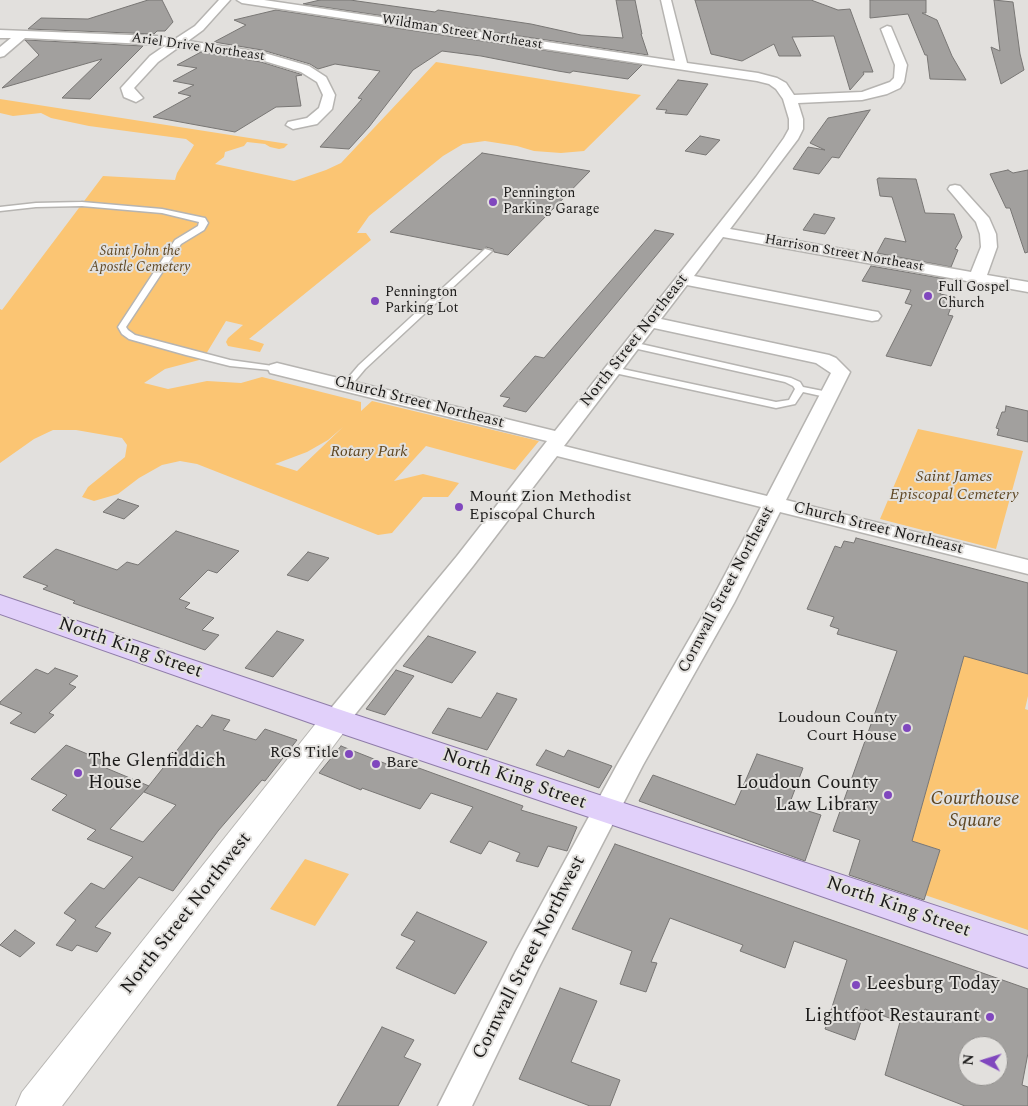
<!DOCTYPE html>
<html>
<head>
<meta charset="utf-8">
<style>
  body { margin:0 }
  #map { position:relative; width:1028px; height:1106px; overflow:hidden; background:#e2e0dd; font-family:Spectral,serif }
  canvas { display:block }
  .north { position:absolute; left:958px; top:1036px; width:50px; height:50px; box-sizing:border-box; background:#e2e0dd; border:1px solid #93918f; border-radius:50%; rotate:275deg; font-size:14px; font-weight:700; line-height:20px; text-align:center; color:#1c1b1a }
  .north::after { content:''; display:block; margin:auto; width:18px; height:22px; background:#8047be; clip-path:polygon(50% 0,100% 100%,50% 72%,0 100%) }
</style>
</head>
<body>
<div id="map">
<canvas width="1028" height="1106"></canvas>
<div class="north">N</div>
</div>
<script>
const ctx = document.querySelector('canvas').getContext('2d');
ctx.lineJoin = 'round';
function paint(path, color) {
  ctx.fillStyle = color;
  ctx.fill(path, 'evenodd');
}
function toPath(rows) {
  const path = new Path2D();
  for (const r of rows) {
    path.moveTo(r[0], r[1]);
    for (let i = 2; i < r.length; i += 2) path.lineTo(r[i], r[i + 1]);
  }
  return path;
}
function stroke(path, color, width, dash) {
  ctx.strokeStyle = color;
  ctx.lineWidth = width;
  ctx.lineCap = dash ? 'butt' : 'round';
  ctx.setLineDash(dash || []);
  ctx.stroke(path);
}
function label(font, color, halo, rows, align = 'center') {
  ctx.font = font + ' Spectral,serif';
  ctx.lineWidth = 4;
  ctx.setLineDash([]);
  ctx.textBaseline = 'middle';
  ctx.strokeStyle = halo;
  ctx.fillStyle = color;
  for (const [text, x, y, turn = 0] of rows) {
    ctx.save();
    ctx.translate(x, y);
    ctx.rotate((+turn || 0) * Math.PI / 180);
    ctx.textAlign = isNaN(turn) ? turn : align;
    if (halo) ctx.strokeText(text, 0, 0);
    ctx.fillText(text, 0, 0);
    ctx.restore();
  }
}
const green = toPath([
  [436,62,641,95,584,151,561,153,534,151,517,146,485,141,463,144,443,156,369,216,357,233,366,233,371,240,249,339,264,344,260,352,228,346,226,342,228,338,243,325,226,321,203,359,165,369,144,383,168,389,207,381,241,383,262,377,361,402,361,411,372,401,539,441,515,470,426,446,394,481,423,474,459,483,448,497,423,497,392,533,378,535,197,464,180,461,162,465,139,478,118,494,94,501,82,497,88,487,125,457,127,445,122,438,76,430,53,430,34,439,0,463,0,309,2,310,103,176,175,180,177,173,194,145,186,139,89,126,51,118,41,113,13,116,0,113,0,99,288,144,284,148,279,149,270,147,265,144,247,142,244,146,225,152,224,157,215,164,294,181,326,170,341,163],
  [343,427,297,471,275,464,307,452,328,440],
  [918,429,1023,451,996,549,880,519],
  [964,656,1028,674,1028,696,1025,709,1028,710,1028,930,925,895,940,850,912,841],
  [305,859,349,874,315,926,270,909]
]);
const building = toPath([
  [148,0,162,0,173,22,165,31,157,31,154,34,28,29,41,18,88,19,148,0],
  [320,0,350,0,435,12,438,10,531,24,581,35,623,38,616,0,635,0,642,34,641,34,648,55,303,4,320,0],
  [695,0,811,0,838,10,850,9,873,72,863,72,864,74,850,90,834,36,792,37,801,56,779,56,774,44,742,61,711,54,695,0],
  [870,0,926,0,926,13,922,13,937,20,952,56,966,80,930,79,927,55,925,55,908,14,870,18,870,0],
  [994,0,1013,2,1020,54,1024,70,1001,84,991,47,1000,51,994,0],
  [276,10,642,65,628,79,573,71,570,73,558,71,481,56,442,51,413,70,369,127,349,149,320,147,362,99,358,98,380,71,335,64,318,69,310,64,262,50,214,42,246,25,234,20,276,10],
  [25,40,26,40,143,46,90,99,62,98,102,59,2,88,39,55,25,40],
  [201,52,261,62,300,74,302,75,296,76,301,106,276,107,235,132,153,117,191,96,178,93,194,85,173,81,197,68,177,65,201,52],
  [678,80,708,84,687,115,665,113,667,110,656,109,678,80],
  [870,110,839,158,832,157,819,174,793,169,808,147,825,150,810,143,828,118,870,110],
  [700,136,720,140,706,155,685,151,700,136],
  [482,153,590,171,508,255,494,252,493,249,486,247,482,250,390,232,482,153],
  [1008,170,1013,173,1028,170,1028,252,1025,253,1010,208,1006,208,990,174,1008,170],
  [879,178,916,179,925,213,954,214,962,237,955,249,958,250,951,267,877,253,885,238,906,242,892,197,880,196,877,179,879,178],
  [814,214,835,218,825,234,803,230,814,214],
  [655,230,674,234,526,412,503,406,510,398,500,396,535,356,544,358,655,230],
  [871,266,946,279,940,294,955,297,948,315,953,316,931,366,886,356,912,305,905,303,911,290,862,281,871,266],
  [1006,406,1028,411,1028,442,997,435,999,429,996,428,1002,412,1005,412,1006,406],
  [118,499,139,506,124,519,103,512,118,499],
  [176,531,239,551,217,573,208,570,179,599,190,603,185,608,214,618,202,630,219,635,205,650,73,603,75,601,43,589,48,586,23,577,56,549,117,570,127,562,138,565,176,531],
  [856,538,1028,583,1028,674,964,656,912,841,940,850,924,900,849,875,860,840,833,831,897,651,837,634,839,629,830,626,834,617,807,609,835,546,841,548,844,541,854,543,856,538],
  [308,552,329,558,308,581,287,575,308,552],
  [277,631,304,640,273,677,245,668,277,631],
  [428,636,476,652,452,683,403,666,428,636],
  [55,668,78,676,69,684,76,687,49,713,54,715,35,733,10,723,22,713,0,704,0,702,36,669,48,674,55,668],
  [396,670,414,676,385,715,366,709,396,670],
  [497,693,517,699,487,750,432,733,448,708,481,718,497,693],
  [212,715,230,720,223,730,256,740,265,729,297,740,265,781,262,780,218,831,173,891,139,877,95,927,111,933,97,952,77,945,72,951,56,945,76,920,64,913,91,883,104,889,133,857,87,839,96,830,52,810,67,795,31,779,66,745,111,764,106,768,149,786,110,829,143,842,176,805,144,792,197,725,202,728,212,715],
  [341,746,389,765,394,759,523,806,521,810,577,827,567,851,548,846,538,867,516,861,520,853,489,841,481,854,450,842,473,807,431,793,420,809,362,788,361,790,319,773,341,746],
  [546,750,564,757,568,750,612,766,599,788,536,765,546,750],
  [757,754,803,768,789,805,821,815,805,861,639,801,653,775,735,805,757,754],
  [615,844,1028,989,1028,1053,1022,1085,1028,1087,1028,1106,965,1106,885,1075,900,1022,865,1009,855,1040,825,1029,847,960,794,941,785,968,740,951,743,945,670,918,651,962,657,963,646,992,620,984,632,951,572,929,615,844],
  [968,1046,998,1046,998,1076,968,1076,968,1046],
  [417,912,487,942,455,994,396,968,415,941,401,935,417,912],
  [15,930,35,943,20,957,0,945,15,930],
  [560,988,597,1001,571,1062,620,1080,610,1106,590,1106,519,1079,560,988],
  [382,1027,414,1040,404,1057,421,1064,398,1106,337,1106,382,1027]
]);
const service = toPath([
  [82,202,162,209,205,218,208,223,204,230,181,244,126,327,128,330,135,335,230,360,280,367,280,371,230,366,186,355,129,339,122,334,118,327,175,240,198,226,199,222,162,213,82,206,36,207,0,211,0,207,36,203,82,202],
  [485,249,492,251,365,369,350,387,344,387,342,385,359,365,485,249],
  [632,342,791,378,800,382,803,387,833,393,835,395,830,398,803,392,795,404,776,408,610,372,608,370,613,367,776,402,789,400,795,389,793,386,785,382,629,347,629,343,632,342]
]);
const minor = toPath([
  [219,0,230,0,203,30,188,41,261,52,309,66,326,77,335,95,332,109,317,124,293,129,286,125,288,122,307,118,319,108,323,95,317,82,301,72,261,60,179,47,158,62,134,88,143,98,136,102,124,97,121,88,150,56,166,45,25,38,4,56,0,57,0,47,11,38,0,38,0,30,156,36,175,39,195,26,219,0],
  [237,0,264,0,675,61,661,0,671,0,687,63,758,73,777,78,786,83,794,95,862,92,890,82,894,78,895,65,881,29,887,26,891,27,907,65,904,82,900,88,887,94,862,100,798,103,803,119,803,129,798,139,730,229,971,272,981,247,980,234,976,222,948,189,950,186,955,185,960,186,989,218,996,234,997,247,987,275,1028,282,1028,292,723,237,694,276,872,311,878,312,881,316,878,320,872,321,687,285,661,319,829,355,836,358,850,372,786,500,1028,560,1028,574,780,512,734,603,643,765,539,967,472,1106,438,1106,516,951,617,765,710,603,761,507,557,456,473,566,345,727,336,729,327,727,323,720,327,713,457,556,547,441,270,373,268,369,270,365,277,363,555,431,756,177,784,138,789,129,789,119,783,99,776,89,769,84,757,81,242,3,237,0],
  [654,328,816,363,831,373,767,496,564,446,654,328]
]);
const tertiary = toPath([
  [336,709,347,712,352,720,347,728,62,1106,16,1106,22,1092,325,712,336,709]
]);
const primary = toPath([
  [0,595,347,712,1028,936,1028,968,749,871,325,728,0,614,0,595]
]);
const markers = [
  [493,202,5,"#8047be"],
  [928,296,5,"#8047be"],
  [375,301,5,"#8047be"],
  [459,507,5,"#8047be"],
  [907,728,5,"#8047be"],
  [349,754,5,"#8047be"],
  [376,764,5,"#8047be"],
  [78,773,5,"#8047be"],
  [888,795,5,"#8047be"],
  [856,985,5,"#8047be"],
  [990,1017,5,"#8047be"]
];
const farStreetnames = [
  ["Wildman Street Northeast",462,33,9],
  ["Ariel Drive Northeast",198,48,8],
  ["Harrison Street Northeast",844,254,10]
];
const farPoinames = [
  ["Pennington",503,194],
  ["Parking Garage",503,210],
  ["Full Gospel",938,288],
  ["Church",938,304],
  ["Pennington",385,293],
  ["Parking Lot",385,309]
];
const farParknames = [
  ["Saint John the",140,252],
  ["Apostle Cemetery",140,268]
];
const streetNames = [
  ["North Street Northeast",635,341,-52],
  ["Church Street Northeast",419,403,14],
  ["Church Street Northeast",878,529,14],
  ["Cornwall Street Northeast",727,590,-62]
];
const parkNames = [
  ["Rotary Park",369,453],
  ["Saint James",954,478],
  ["Episcopal Cemetery",954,496]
];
const poiNames = [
  ["Mount Zion Methodist",469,498],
  ["Episcopal Church",469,516],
  ["Loudoun County",897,719,"right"],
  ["Court House",897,737,"right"],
  ["RGS Title",339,754,"right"],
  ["Bare",386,764]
];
const nearStreetnames = [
  ["North King Street",130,649,19],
  ["North King Street",514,780,19],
  ["North King Street",898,908,19],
  ["North Street Northwest",187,914,-52],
  ["Cornwall Street Northwest",530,958,-63]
];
const nearPoinames = [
  ["The Glenfiddich",88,762],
  ["House",88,784],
  ["Loudoun County",878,784,"right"],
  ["Law Library",878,806,"right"],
  ["Leesburg Today",866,985],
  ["Lightfoot Restaurant",980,1017,"right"]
];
const nearParknames = [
  ["Courthouse",975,800],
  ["Square",975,822]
];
paint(green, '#fbc573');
paint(building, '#a2a09e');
stroke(building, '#787674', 1);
stroke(service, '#b6b4b1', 3);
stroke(minor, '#b6b4b1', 3);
stroke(tertiary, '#b6b4b1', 2);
stroke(primary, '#8f7ca9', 2);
paint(service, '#fff');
paint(minor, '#fff');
paint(tertiary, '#fff');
paint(primary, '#e1d0fa');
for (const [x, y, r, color] of markers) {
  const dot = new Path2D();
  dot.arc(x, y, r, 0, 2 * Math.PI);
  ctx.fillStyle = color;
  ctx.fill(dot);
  stroke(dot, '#e2e0dd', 2);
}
label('14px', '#1c1b1a', '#e2e0dd', farStreetnames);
label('14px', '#1c1b1a', '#e2e0dd', farPoinames, 'left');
label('italic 14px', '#5e4622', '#e2e0dd', farParknames);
label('16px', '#1c1b1a', '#e2e0dd', streetNames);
label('italic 16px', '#5e4622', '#e2e0dd', parkNames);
label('16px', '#1c1b1a', '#e2e0dd', poiNames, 'left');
label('19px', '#1c1b1a', '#e2e0dd', nearStreetnames);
label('19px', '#1c1b1a', '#e2e0dd', nearPoinames, 'left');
label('italic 19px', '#5e4622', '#e2e0dd', nearParknames);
</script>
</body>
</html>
